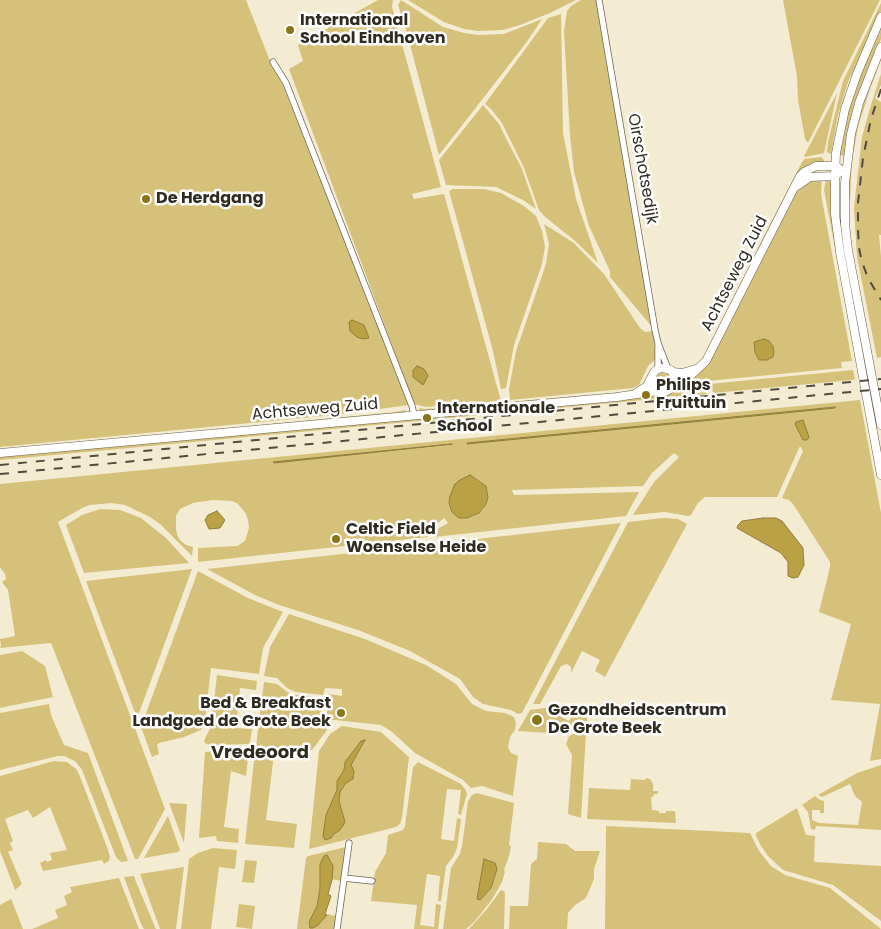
<!DOCTYPE html>
<html>
<head>
<meta charset="utf-8">
<style>
  body { margin:0 }
  canvas { display:block; background:#f4ecd2 }
</style>
</head>
<body>
<canvas width="881" height="929"></canvas>
<script>
const ctx = document.querySelector('canvas').getContext('2d');
ctx.lineJoin = 'round';
function paint(path, color) {
  ctx.fillStyle = color;
  ctx.fill(path, 'evenodd');
}
function toPath(rows) {
  const path = new Path2D();
  for (const r of rows) {
    if (r.length === 3) {
      path.moveTo(r[0] + r[2], r[1]);
      path.arc(r[0], r[1], r[2], 0, 2 * Math.PI);
      continue;
    }
    path.moveTo(r[0], r[1]);
    for (let i = 2; i < r.length; i += 2) path.lineTo(r[i], r[i + 1]);
  }
  return path;
}
function stroke(path, color, width, dash) {
  ctx.strokeStyle = color;
  ctx.lineWidth = width;
  ctx.lineCap = dash ? 'butt' : 'round';
  ctx.setLineDash(dash || []);
  ctx.stroke(path);
}
function label(font, color, halo, rows, align = 'center') {
  ctx.font = font + ' Poppins,sans-serif';
  ctx.lineWidth = 5;
  ctx.setLineDash([]);
  ctx.textBaseline = 'middle';
  ctx.strokeStyle = halo;
  ctx.fillStyle = color;
  for (const [text, x, y, turn = 0] of rows) {
    ctx.save();
    ctx.translate(x, y);
    ctx.rotate((+turn || 0) * Math.PI / 180);
    ctx.textAlign = isNaN(turn) ? turn : align;
    if (halo) ctx.strokeText(text, 0, 0);
    ctx.fillText(text, 0, 0);
    ctx.restore();
  }
}
const green = toPath([
  [0,0,246,0,270,61,283,85,409,405,334,415,0,447],
  [378,0,393,0,392,7,441,187,412,194,414,199,444,194,501,401,426,407,414,404,289,69,303,61,298,45],
  [401,0,443,27,464,33,478,35,504,34,542,19,526,43,439,155,407,33,398,5],
  [408,0,576,0,550,13,520,25,503,30,478,31,464,29,444,22],
  [581,0,596,0,653,328,610,277,610,271,589,226,574,172,570,136,564,31,567,11,571,6],
  [783,0,880,0,808,143,805,139,804,133,798,100,797,76],
  [881,3,881,11,862,55,849,79,838,115,831,154,827,152,828,142,843,81],
  [561,14,563,133,576,199,598,263,574,240,544,216,539,210,524,168,502,123,491,109,485,104,548,18],
  [881,26,881,39,864,79,855,106,844,156,840,155,849,109,856,85],
  [881,55,881,60,870,89,858,127,852,161,850,199,848,199,853,141,857,123,867,90],
  [881,74,881,85,875,98,881,102,881,235,879,235,881,257,881,357,877,358,857,257,854,207,862,137,870,108],
  [837,93,824,153,805,157,804,156],
  [483,105,499,124,509,144,522,169,536,209,523,200,496,187,446,185,439,160],
  [821,157,824,160,824,163,809,166,759,251,757,250,802,162,804,159],
  [822,177,821,194,852,361,841,362,842,368,687,383,715,350,790,200,801,186,807,182],
  [769,341,773,346,774,352,755,352,754,342],
  [826,178,832,184,839,264,838,264,824,190],
  [453,189,484,189,501,193,524,206,536,216,542,231,545,247,542,264,514,345,506,388,501,389,493,351,449,191],
  [544,224,574,243,604,274,640,328,645,332,653,331,656,359,648,366,639,385,633,388,510,400,509,389,516,351,546,264,549,244],
  [853,370,855,379,852,380,713,393,712,386,692,388,688,386],
  [664,380,9],
  [679,386,687,389,688,394,706,392,707,394,0,460,0,456,426,418,641,397],
  [640,388,630,392,420,411,419,408,426,409,623,392],
  [860,400,881,513,881,759,870,761,880,704,831,700,851,624,819,612,830,567,830,562,793,504,789,500,782,498,803,451,800,446,777,497,705,497,698,503,691,515,688,516,665,512,633,515,654,482,679,457,674,453,652,473,643,486,512,490,514,495,639,492,626,516,434,537,439,528,448,523,444,518,431,529,428,537,198,562,198,548,237,546,245,541,249,528,248,520,246,514,238,504,232,501,213,500,193,503,180,509,176,516,176,530,178,537,181,541,186,545,193,547,192,556,160,524,150,517,125,505,111,503,90,505,82,508,58,522,165,809,138,859,135,859,51,643,0,648,1,646,0,639,15,636,8,590,2,582,6,579,5,574,0,567,0,484],
  [475,478,486,486,488,497,486,504,483,509,473,516,459,518,452,512,449,503],
  [405,410,405,412,400,413,0,450,396,412],
  [100,509,120,510,141,518,166,538,189,563,84,573,66,525,82,515],
  [663,518,678,519,687,524,605,677,595,671,600,660,582,651,571,673,571,667,567,664,561,666,540,704,533,704,628,522],
  [621,523,522,713,518,714,511,710,483,704,473,697,460,679,410,651,358,630,279,605,255,595,207,569],
  [192,569,149,686,137,718,86,581],
  [198,571,248,598,283,612,263,648,259,674,211,668,205,719,201,730,184,737,159,743,157,745,159,754,152,757,141,727],
  [289,614,365,639,426,665,456,684,472,704,486,711,505,713,514,717,516,723,515,730,510,737,508,747,511,753,518,756,513,796,482,786,471,788,463,780,415,753,391,731,381,725,326,719,329,694,342,696,342,689,325,688,323,695,296,692,287,688,277,678,264,676,270,647],
  [22,651,45,666,53,697,0,708,0,655],
  [217,675,257,681,256,690,240,688,236,728,252,729,250,744,209,745,205,743,204,741,211,726],
  [264,682,277,684,290,694,323,698,320,719,326,724,327,730,312,750,256,746],
  [49,704,51,715,64,745,88,753,128,861,121,862,116,857,82,770,75,761,64,756,58,756,0,770,0,713],
  [552,707,556,709,558,715,569,721,574,713,587,718,587,721,585,724,577,726,563,734,518,731,530,710],
  [342,726,381,732,409,757,402,818,400,824,396,827,309,849,319,751,330,734],
  [364,742,351,765,353,779,346,783,340,791,339,801,343,813,340,830,334,834,333,801,337,790,337,781,344,770,345,762],
  [583,730,586,733,581,818,568,814,572,755,566,744,569,736],
  [227,750,249,750,246,776,231,771,224,827,239,829,238,843,217,841,216,836,199,838,205,752],
  [255,751,274,754,266,820,297,824,294,848,245,844],
  [54,761,67,762,76,769,79,774,107,847,110,856,109,861,104,864,102,860,43,871,40,863,46,860,47,862,52,860,50,853,67,850,50,807,33,818,28,810,5,819,13,841,10,843,13,850,8,852,22,884,15,890,0,851,0,776],
  [418,762,461,784,465,789,467,794,461,815,458,814,461,790,447,789,441,839,454,841,457,818,461,819,457,848,453,857,446,866,441,901,438,901,440,876,427,874,420,925,434,927,436,904,441,905,438,929,414,929,417,905,371,901,375,872,386,853,388,835,403,830,405,826,413,767],
  [881,765,881,830,816,826,815,830,811,829,808,812,802,805,815,796,820,800,824,801,824,813,820,813,820,810,812,810,812,820,819,823,858,825,862,802,855,796,850,784,822,797,818,795,857,773],
  [646,778,650,779,653,784,653,791,658,791,658,794,654,794,653,797,651,797,652,810,659,811,659,813,666,813,666,811,675,811,676,823,587,819,589,788,630,790,631,779,645,780],
  [477,793,514,803,509,845,511,846,509,856,504,870,505,872,502,882,491,901,474,922,466,929,443,929,451,868,460,854,462,846,468,801,472,795],
  [488,859,497,869,491,888,484,896],
  [169,803,187,804,184,843],
  [797,808,806,835,815,836,814,861,816,862,881,866,881,921,833,885,783,870,768,856,761,846,756,836,756,833],
  [168,816,180,850,178,852,144,858],
  [606,826,750,833,759,851,771,866,785,875,830,888,881,929,605,929],
  [538,842,566,844,575,851,600,851,594,869,594,879,586,898,575,905,568,913,567,929,509,929,510,906,528,906,531,864,537,859],
  [346,847,342,881,331,879,320,864,320,888,317,906,308,925,324,918,328,914,338,917,336,929,297,929,306,858,308,856],
  [213,848,237,850,235,869,219,867,211,929,181,929,189,859,198,853],
  [245,860,257,861,254,883,242,882],
  [184,867,176,929,160,929,140,874],
  [134,876,136,882,156,929,144,929,141,924,124,877],
  [119,878,139,929,32,929,58,918,55,910,67,905,64,896,72,892,70,887],
  [501,890,504,891,505,893,504,929,469,929,487,909],
  [11,899,12,901,23,929,0,929,0,905],
  [239,904,255,906,252,929,236,927]
]);
const water = toPath([
  [352,320,364,325,369,338,363,339,357,337,350,331,349,322,352,320],
  [764,339,769,341,773,346,774,352,773,357,767,360,759,360,755,352,754,342,764,339],
  [417,366,424,369,428,376,423,385,413,377,413,370,417,366],
  [835,407,835,408,467,444,467,443,835,407],
  [803,420,809,437,807,440,803,440,795,424,796,422,803,420],
  [452,444,274,463,273,462,432,446,452,444],
  [470,475,486,486,488,497,486,504,479,513,467,518,459,518,452,512,449,503,450,496,455,484,460,480,470,475],
  [217,511,225,520,220,528,209,529,205,520,208,515,217,511],
  [763,518,776,518,782,521,803,548,804,565,798,577,793,578,788,576,788,562,781,553,737,528,738,525,742,521,763,518],
  [365,740,351,765,354,771,353,779,346,783,340,792,339,801,345,822,340,830,334,834,331,838,325,840,323,836,326,815,337,790,337,781,344,770,345,762,361,741,365,740],
  [327,855,333,866,332,880,328,894,331,896,325,914,327,915,318,925,313,928,310,928,309,922,317,906,320,888,320,864,324,856,327,855],
  [484,859,495,863,497,869,491,888,480,900,477,899,484,859]
]);
const street = toPath([
  [599,0,655,330,658,343,668,369],
  [273,62,286,83,412,406,414,415],
  [658,369,658,346],
  [344,878,372,881],
  [337,929,349,843]
]);
const secondary = toPath([
  [881,17,857,74,845,109,836,153,835,176,835,214,840,252,881,475],
  [881,47,859,103,851,134,845,183,845,224,848,250,881,425],
  [797,186,810,177,835,176,839,173],
  [673,372,682,373,696,369],
  [675,383,690,376,706,361,800,176,804,172,816,166,835,166,839,168],
  [636,393,647,386,654,372,658,369,663,368,671,370,676,380,674,387,665,392,655,389,651,380],
  [0,453,617,397,658,391]
]);
const rail = toPath([
  [881,89,871,119,863,158,858,203,858,229,859,248,862,262,868,278,881,300],
  [0,465,881,379],
  [0,474,881,389]
]);
const markers = [
  [290,30,5,"#8c7418"],
  [146,199,5,"#8c7418"],
  [646,395,5,"#8c7418"],
  [427,418,5,"#8c7418"],
  [336,539,5,"#8c7418"],
  [341,713,5,"#8c7418"],
  [537,720,6,"#8c7418"]
];
const poiNames = [
  ["International",300,21],
  ["School Eindhoven",300,39],
  ["De Herdgang",156,199],
  ["Philips",656,386],
  ["Fruittuin",656,404],
  ["Internationale",437,409],
  ["School",437,427],
  ["Celtic Field",346,530],
  ["Woenselse Heide",346,548],
  ["Bed & Breakfast",331,704,"right"],
  ["Landgoed de Grote Beek",331,722,"right"],
  ["Gezondheidscentrum",548,711],
  ["De Grote Beek",548,729]
];
const streetNames = [
  ["Oirschotsedijk",642,169,80],
  ["Achtseweg Zuid",735,274,-63],
  ["Achtseweg Zuid",315,410,-5]
];
const neighbourhoodNames = [
  ["Vredeoord",260,753]
];
paint(green, '#d6c17a');
paint(water, '#bba146');
stroke(water, '#917e3b', 1);
stroke(street, '#6a634d', 7);
stroke(secondary, '#6a634d', 9);
stroke(street, '#fff', 5.5);
stroke(secondary, '#fff', 8);
stroke(rail, '#504c3f', 2, [9, 9]);
for (const [x, y, r, color] of markers) {
  const dot = new Path2D();
  dot.arc(x, y, r, 0, 2 * Math.PI);
  ctx.fillStyle = color;
  ctx.fill(dot);
  stroke(dot, '#fff', 2);
}
label('bold 16px', '#2e2b21', '#fff', poiNames, 'left');
label('16px', '#2e2b21', '#fff', streetNames);
label('bold 18px', '#2e2b21', '#fff', neighbourhoodNames);
</script>
</body>
</html>
